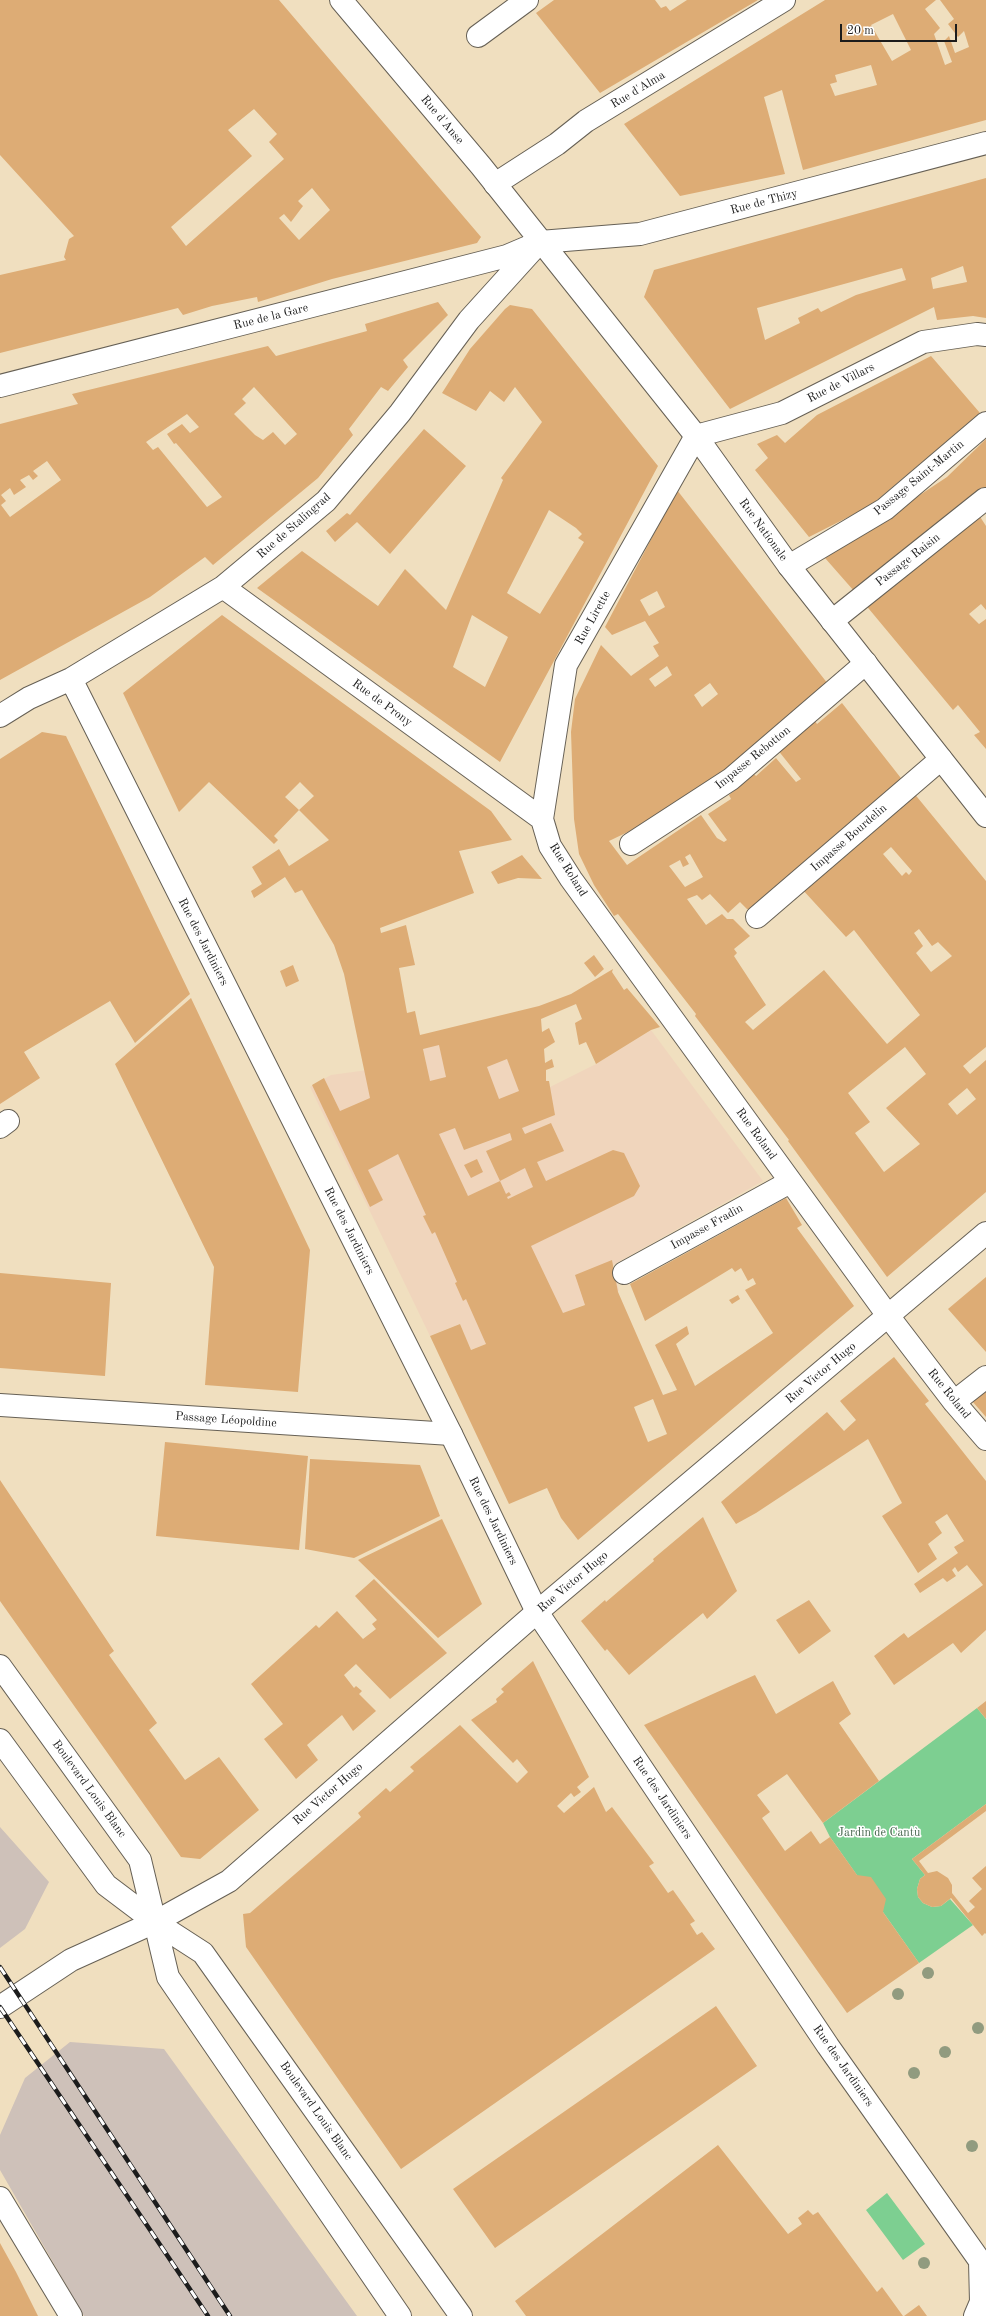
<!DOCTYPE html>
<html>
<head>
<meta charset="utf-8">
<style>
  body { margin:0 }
  #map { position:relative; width:986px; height:2316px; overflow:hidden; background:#f0dfbf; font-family:"Old Standard TT",serif }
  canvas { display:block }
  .scale { position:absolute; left:840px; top:24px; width:117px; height:18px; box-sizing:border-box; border:2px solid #1c1c1c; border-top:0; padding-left:5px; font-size:12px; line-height:14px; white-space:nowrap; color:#1c1c1c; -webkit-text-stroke:3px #fff; paint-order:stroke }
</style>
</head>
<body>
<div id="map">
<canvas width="986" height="2316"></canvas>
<div class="scale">20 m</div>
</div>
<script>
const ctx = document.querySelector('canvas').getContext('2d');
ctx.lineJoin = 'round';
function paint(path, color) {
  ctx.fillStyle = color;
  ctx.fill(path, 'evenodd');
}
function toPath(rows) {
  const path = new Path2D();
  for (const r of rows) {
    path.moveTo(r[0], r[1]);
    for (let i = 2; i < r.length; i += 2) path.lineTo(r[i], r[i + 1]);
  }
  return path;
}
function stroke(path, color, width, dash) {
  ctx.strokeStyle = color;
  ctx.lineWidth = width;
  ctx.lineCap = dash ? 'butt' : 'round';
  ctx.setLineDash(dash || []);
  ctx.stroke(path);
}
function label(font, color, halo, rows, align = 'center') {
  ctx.font = font + ' "Old Standard TT",serif';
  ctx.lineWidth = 3;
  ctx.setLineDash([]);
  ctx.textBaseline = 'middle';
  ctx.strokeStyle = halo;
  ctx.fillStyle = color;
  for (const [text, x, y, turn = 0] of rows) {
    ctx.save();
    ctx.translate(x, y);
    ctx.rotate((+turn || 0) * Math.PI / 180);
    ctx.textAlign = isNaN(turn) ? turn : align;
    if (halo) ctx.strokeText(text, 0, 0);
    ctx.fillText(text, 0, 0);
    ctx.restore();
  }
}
const built = toPath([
  [651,1030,763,1181,613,1265,619,1291,471,1350,460,1324,430,1336,310,1087,331,1075,426,1062,420,1035,545,1063,546,1080,549,1081,550,1087,596,1064]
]);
const industrial = toPath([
  [0,1827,49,1882,25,1929,0,1948],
  [70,2042,164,2049,357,2316,84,2316,0,2170,0,2135,25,2078]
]);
const green = toPath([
  [977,1708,986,1719,986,1804,912,1859,925,1875,920,1879,917,1889,918,1897,923,1903,932,1907,941,1906,950,1899,973,1925,919,1963,830,1837,823,1823],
  [887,2193,925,2244,903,2260,866,2210]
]);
const building = toPath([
  [0,0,279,0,481,237,477,243,332,279,258,302,257,297,212,306,183,315,178,308,0,353,0,275,66,260,64,257,69,239,74,236,0,155],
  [254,109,277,134,269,142,284,159,186,246,171,227,252,156,228,130],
  [312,188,330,210,299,240,279,218,284,214,291,222,303,206,298,201],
  [554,0,655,0,661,8,666,6,670,11,687,0,758,0,600,93,536,13],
  [825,0,936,0,925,9,940,28,934,34,945,65,952,62,944,41,949,36,955,53,969,47,964,31,958,37,948,24,954,19,940,0,986,0,986,120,803,170,782,90,764,97,785,174,680,196,624,124],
  [893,14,911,50,892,61,871,25],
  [871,65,877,85,835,96,830,84,837,82,835,75],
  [986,178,986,318,973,316,937,320,934,307,730,409,644,297,654,270],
  [963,266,967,282,933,289,931,278],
  [902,268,906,280,856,295,821,312,818,308,798,318,800,323,765,340,757,308],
  [438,302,448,315,403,360,408,367,388,391,381,387,349,429,353,435,318,478,213,565,205,557,150,597,0,680,0,424,78,404,72,394,268,346,276,356,367,331,365,324],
  [254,387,297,434,285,445,273,432,263,440,255,435,234,414,246,403,242,399],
  [187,414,199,427,190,433,182,424,167,434,174,444,176,443,222,497,207,507,158,447,153,450,146,442],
  [47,461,61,480,10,517,1,505,6,501,1,495,10,488,14,495,26,487,20,480,29,475,33,480,38,476,33,471],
  [510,305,532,309,658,466,500,762,257,588,302,551,378,606,405,569,446,610,503,480,501,478,542,422,515,387,504,402,490,391,476,411,442,393,470,349,505,309],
  [549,510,576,528,582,534,578,538,584,542,540,614,507,593],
  [472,615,508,637,485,687,453,667],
  [931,356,980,413,870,506,809,537,755,470,768,458,757,444,777,435,785,443,817,415],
  [424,429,466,466,390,554,357,522,335,542,326,531,347,513,350,515],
  [986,439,986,488,854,591,825,558,947,477],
  [677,490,828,684,740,761,634,829,609,841,627,865,701,815,717,838,724,842,727,840,708,814,731,799,729,795,754,774,756,776,776,758,796,782,801,779,777,749,814,720,817,724,842,703,904,782,754,909,747,909,740,902,728,913,710,894,702,900,697,895,687,899,706,925,722,914,727,919,733,919,750,936,734,949,737,953,734,956,766,1005,745,1022,753,1030,824,970,887,1044,920,1015,854,930,846,937,802,889,913,792,986,881,986,1047,963,1066,970,1074,986,1060,986,1192,887,1277,788,1141,789,1140,695,1016,696,1014,618,914,614,916,594,885,579,854,574,819,571,732,575,699,601,645,631,676,659,656,653,646,659,643,645,621,612,635,605,627],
  [657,591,665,607,649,616,640,600],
  [667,666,672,675,655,687,649,679],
  [710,683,718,694,702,707,694,695],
  [891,847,912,871,909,875,906,872,902,876,883,854],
  [690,854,703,877,685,887,669,866,680,860,683,867,689,864,685,857],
  [919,929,932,946,938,942,952,956,931,972,916,953,923,946,914,933],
  [905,1047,926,1074,886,1108,920,1144,884,1172,855,1133,870,1122,848,1093],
  [967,1088,976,1099,957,1115,948,1104],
  [977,512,986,526,986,610,981,604,969,614,979,624,986,619,986,749,974,735,980,732,958,705,953,710,864,603],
  [222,615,491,811,512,840,459,851,474,893,380,928,381,933,406,925,415,965,399,968,407,1013,415,1011,420,1035,539,1006,571,994,613,969,612,972,624,990,627,988,660,1027,651,1030,596,1064,586,1042,579,1045,575,1023,582,1019,576,1004,541,1019,542,1032,549,1028,555,1042,544,1049,545,1063,552,1059,554,1067,546,1070,546,1081,549,1081,555,1115,522,1128,525,1134,551,1123,564,1151,537,1162,546,1181,613,1150,624,1153,640,1186,634,1196,531,1246,563,1313,585,1305,575,1275,612,1260,618,1292,663,1395,677,1390,655,1345,687,1326,689,1334,676,1344,695,1386,773,1333,745,1290,756,1284,753,1278,748,1281,741,1268,735,1272,732,1268,645,1321,630,1284,786,1198,802,1225,797,1228,854,1306,578,1540,561,1518,547,1488,509,1504,430,1336,460,1324,471,1350,486,1344,466,1299,463,1301,455,1283,457,1282,435,1232,432,1234,423,1216,426,1215,398,1154,368,1170,383,1200,370,1207,312,1085,324,1078,340,1111,370,1098,344,974,334,945,302,890,295,893,285,877,254,898,251,891,262,884,252,867,279,849,289,866,329,840,299,810,314,796,300,782,285,797,299,810,274,836,278,840,274,844,209,782,179,812,123,693],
  [439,1045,446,1077,430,1081,423,1049],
  [507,1059,519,1091,499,1099,487,1067],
  [455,1128,464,1150,510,1133,512,1140,486,1151,500,1181,525,1168,533,1187,508,1199,507,1197,511,1195,509,1192,506,1194,500,1181,468,1196,439,1134],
  [653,1399,667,1434,648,1442,634,1407],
  [42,732,66,736,190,994,135,1043,110,1001,24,1052,40,1078,0,1104,0,759],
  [522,855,542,879,518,878,498,884,491,872],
  [594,955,604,969,595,977,584,963],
  [293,965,299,981,286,987,280,971],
  [191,998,310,1250,298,1392,205,1385,214,1267,115,1064],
  [477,1159,483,1172,471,1178,464,1165],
  [0,1273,111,1283,105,1376,0,1368],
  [986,1277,986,1352,948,1309],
  [738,1295,740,1299,732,1304,729,1300],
  [894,1357,929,1401,925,1404,986,1481,986,1630,961,1653,953,1643,894,1685,874,1656,904,1633,908,1638,983,1585,967,1565,958,1572,955,1567,952,1570,956,1576,947,1582,943,1578,920,1593,914,1584,958,1553,954,1547,964,1541,947,1514,935,1522,942,1533,928,1544,937,1559,918,1573,882,1516,902,1503,868,1439,756,1513,736,1524,721,1502,827,1412,844,1431,856,1420,840,1401],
  [986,1390,986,1417,972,1401],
  [165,1442,308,1456,299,1550,156,1536],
  [310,1459,420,1465,440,1516,354,1558,305,1549],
  [0,1480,114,1651,109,1655,157,1723,149,1730,185,1780,219,1757,259,1810,200,1859,181,1857,0,1601],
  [703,1517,737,1591,707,1619,703,1613,629,1675,607,1649,605,1651,581,1621,605,1600,606,1602,654,1561,653,1559],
  [442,1519,482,1604,438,1638,358,1560],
  [374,1579,447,1653,390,1699,356,1664,344,1675,354,1688,356,1686,362,1691,359,1694,376,1711,353,1731,342,1715,307,1745,318,1760,296,1779,264,1739,283,1724,251,1684,316,1625,319,1628,337,1611,363,1639,376,1629,372,1624,377,1620,355,1596],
  [809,1600,831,1631,799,1654,776,1620],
  [533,1661,589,1777,577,1787,581,1792,574,1797,571,1793,557,1806,564,1813,594,1787,606,1812,612,1807,654,1863,649,1866,668,1893,673,1890,695,1921,690,1924,697,1935,702,1932,715,1949,401,2169,246,1947,243,1914,250,1913,361,1817,358,1813,386,1788,390,1792,414,1771,410,1767,460,1725,517,1783,528,1772,517,1759,513,1763,471,1720,497,1702,496,1699,504,1692,501,1689],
  [755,1675,776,1714,833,1681,851,1714,839,1723,879,1781,823,1823,787,1774,757,1795,770,1812,762,1818,785,1851,811,1831,820,1844,830,1837,857,1875,871,1877,886,1899,883,1912,919,1963,847,2013,644,1725],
  [986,1701,986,1719,977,1708],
  [986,1804,986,1811,919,1861,928,1873,937,1871,948,1878,952,1885,952,1893,968,1913,975,1907,969,1901,982,1889,972,1878,986,1866,986,1934,985,1933,982,1936,951,1898,941,1906,932,1907,923,1903,918,1897,917,1889,920,1879,925,1875,912,1859],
  [716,2006,757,2066,495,2248,453,2189],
  [718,2145,788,2234,802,2224,798,2218,808,2210,813,2215,818,2212,877,2292,882,2287,903,2316,526,2316,515,2301],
  [0,2243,16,2272,38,2316,0,2316],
  [919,2305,927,2316,904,2316]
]);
const service = toPath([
  [789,566,885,509,986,423],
  [832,621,985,499],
  [631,844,731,779,866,663],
  [757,917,941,759],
  [0,1127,8,1121]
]);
const pedestrian = toPath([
  [0,1405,451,1434]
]);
const minor = toPath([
  [478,36,527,0],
  [495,184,557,144,586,121,784,0],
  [986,335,977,334,923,342,782,413,696,436,566,665,542,819,550,846,571,879,889,1317,954,1402,986,1439],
  [0,386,507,256,540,242,640,234,986,143],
  [223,587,542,819],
  [71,679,451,1434,537,1612,828,2046,980,2261,981,2302,975,2316],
  [0,716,29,698,71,679,223,587,326,501,400,413,469,320,536,246],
  [624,1273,790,1182],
  [954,1402,986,1377],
  [0,1666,140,1860,168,1977,400,2316],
  [0,1740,106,1885,155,1922,203,1953,461,2316],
  [0,2198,71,2316]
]);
const tertiary = toPath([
  [0,2007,71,1960,155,1922,229,1881,537,1612,986,1233]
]);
const secondary = toPath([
  [341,0,481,166,696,436,789,566,986,816]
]);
const rail = toPath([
  [0,1967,230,2316],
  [0,2007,208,2316]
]);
const trees = [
  [928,1973],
  [898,1994],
  [978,2028],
  [945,2052],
  [914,2073],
  [972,2146],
  [924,2263]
];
const streetNames = [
  ["Rue d'Alma",638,90,-31],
  ["Rue d'Anse",442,120,50],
  ["Rue de Thizy",764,202,-15],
  ["Rue de la Gare",271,317,-14],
  ["Rue de Villars",841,383,-27],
  ["Passage Saint-Martin",919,478,-39],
  ["Rue de Stalingrad",294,526,-41],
  ["Rue Nationale",763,530,54],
  ["Passage Raisin",908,560,-38],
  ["Rue Lirette",593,618,-61],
  ["Rue de Prony",382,703,36],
  ["Impasse Rebotton",753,758,-39],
  ["Impasse Bourdelin",849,838,-41],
  ["Rue Roland",568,870,58],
  ["Rue des Jardiniers",203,942,63],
  ["Rue Roland",756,1134,54],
  ["Impasse Fradin",707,1227,-29],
  ["Rue des Jardiniers",349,1231,63],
  ["Rue Victor Hugo",821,1373,-40],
  ["Rue Roland",949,1394,51],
  ["Passage Léopoldine",226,1420,4],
  ["Rue des Jardiniers",493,1521,64],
  ["Rue Victor Hugo",573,1582,-40],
  ["Boulevard Louis Blanc",89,1789,54],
  ["Rue Victor Hugo",328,1794,-41],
  ["Rue des Jardiniers",662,1798,56],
  ["Rue des Jardiniers",843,2066,55],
  ["Boulevard Louis Blanc",316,2111,55]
];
const parkNames = [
  ["Jardin de Cantù",879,1833]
];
paint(built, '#f0d5bc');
paint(industrial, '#cec1b9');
paint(green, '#7dcf91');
paint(building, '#ddac75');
stroke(service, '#666055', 24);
stroke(pedestrian, '#666055', 24);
stroke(minor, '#666055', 24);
stroke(tertiary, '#666055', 24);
stroke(secondary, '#666055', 24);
stroke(service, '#fff', 22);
stroke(pedestrian, '#fff', 22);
stroke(minor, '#fff', 22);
stroke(tertiary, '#fff', 22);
stroke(secondary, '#fff', 22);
stroke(rail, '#1c1c1c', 4.5);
stroke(rail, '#fff', 3, [9]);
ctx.fillStyle = '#919b7f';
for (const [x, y] of trees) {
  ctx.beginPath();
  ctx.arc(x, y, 6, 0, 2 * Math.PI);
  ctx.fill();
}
label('12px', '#1c1c1c', '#fff', streetNames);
label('12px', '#43644b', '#fff', parkNames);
</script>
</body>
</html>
